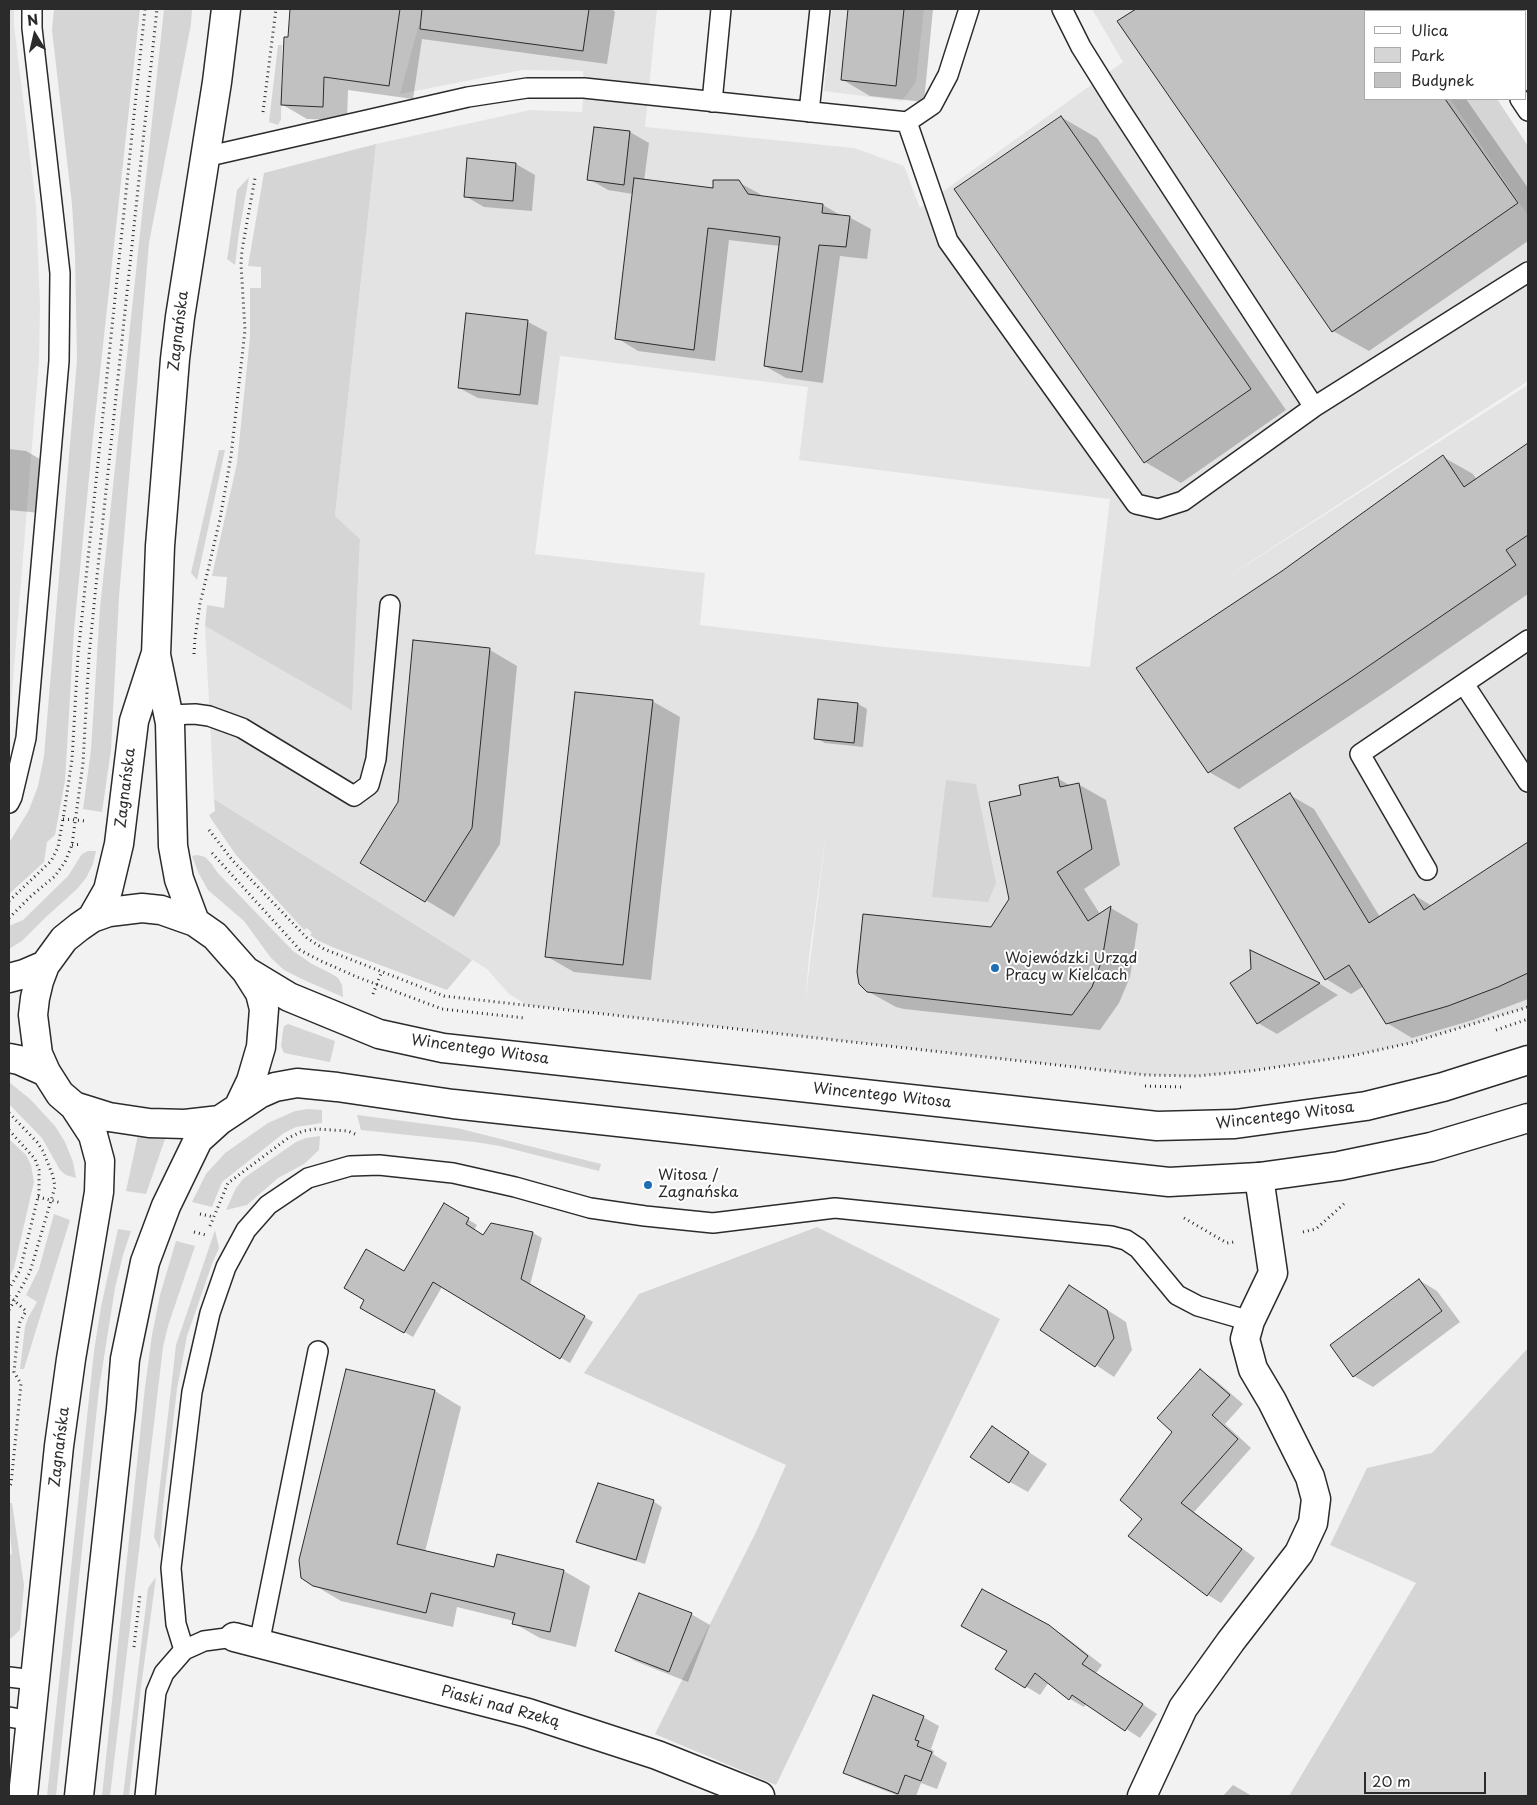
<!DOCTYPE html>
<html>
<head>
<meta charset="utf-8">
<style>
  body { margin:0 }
  #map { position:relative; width:1537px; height:1805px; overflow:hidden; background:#f2f2f2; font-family:"Playpen Sans",sans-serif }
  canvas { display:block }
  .frame { position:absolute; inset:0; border:10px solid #2b2b2b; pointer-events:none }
  .legend { position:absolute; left:1364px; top:10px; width:162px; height:90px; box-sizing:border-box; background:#fff; border:1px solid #aaa; margin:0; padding:6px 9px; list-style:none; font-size:15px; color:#2b2b2b }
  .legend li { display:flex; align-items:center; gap:10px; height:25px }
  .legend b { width:25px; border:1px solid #aaa }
  .north { position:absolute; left:10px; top:10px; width:50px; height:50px; -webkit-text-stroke:4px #fff; paint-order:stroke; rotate:351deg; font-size:14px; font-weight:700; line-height:20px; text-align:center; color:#2b2b2b }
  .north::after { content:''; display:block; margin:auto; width:18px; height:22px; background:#2b2b2b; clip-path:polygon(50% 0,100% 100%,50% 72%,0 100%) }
  .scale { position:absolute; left:1364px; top:1772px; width:122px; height:22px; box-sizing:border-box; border:2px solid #2b2b2b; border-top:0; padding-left:6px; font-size:15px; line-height:18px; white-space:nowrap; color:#2b2b2b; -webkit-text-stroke:4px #fff; paint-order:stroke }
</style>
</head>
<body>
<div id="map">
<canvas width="1537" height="1805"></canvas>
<div class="frame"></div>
<ul class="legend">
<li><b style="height:6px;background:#fff"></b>Ulica</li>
<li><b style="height:14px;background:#d5d5d5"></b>Park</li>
<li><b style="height:14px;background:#c1c1c1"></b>Budynek</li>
</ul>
<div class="north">N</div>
<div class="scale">20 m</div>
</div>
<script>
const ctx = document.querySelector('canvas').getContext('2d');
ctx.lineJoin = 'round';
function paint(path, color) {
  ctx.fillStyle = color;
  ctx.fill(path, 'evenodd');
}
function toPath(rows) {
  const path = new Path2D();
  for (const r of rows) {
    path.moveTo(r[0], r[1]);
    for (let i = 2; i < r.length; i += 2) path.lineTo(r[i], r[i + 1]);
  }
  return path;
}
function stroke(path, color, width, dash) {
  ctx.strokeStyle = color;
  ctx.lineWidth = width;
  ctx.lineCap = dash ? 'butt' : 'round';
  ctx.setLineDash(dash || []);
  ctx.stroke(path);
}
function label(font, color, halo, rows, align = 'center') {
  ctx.font = font + ' "Playpen Sans",sans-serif';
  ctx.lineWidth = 4;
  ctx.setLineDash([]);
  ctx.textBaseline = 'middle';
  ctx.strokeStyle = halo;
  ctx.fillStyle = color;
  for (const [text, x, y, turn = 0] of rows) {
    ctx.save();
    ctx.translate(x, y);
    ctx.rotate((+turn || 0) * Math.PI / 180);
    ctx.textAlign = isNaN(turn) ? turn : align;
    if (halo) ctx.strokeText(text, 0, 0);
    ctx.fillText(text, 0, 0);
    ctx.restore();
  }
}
const built = toPath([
  [9,9,14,9,14,25,36,205,40,305,39,360,9,730],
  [423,9,657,9,645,127,854,148,904,166,920,208,1123,62,1092,9,1390,9,1392,11,1366,11,1366,99,1450,99,1528,216,1528,381,1204,592,1528,385,1528,1007,1410,1043,1351,1056,1250,1071,1197,1076,1146,1075,527,1005,509,994,487,969,214,799,205,626,352,709,360,539,335,516,376,144,530,110,582,112,584,88,583,71,522,70,400,94],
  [560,356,808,387,799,460,1110,499,1090,667,886,647,700,625,705,573,535,554],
  [827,827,805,1003,805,1004,809,957],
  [832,9,924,9,916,82,902,101,824,91]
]);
const green = toPath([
  [54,9,140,9,94,427,74,630,65,781,55,835,47,842,44,862,9,894,9,843,29,810,38,786,44,756,77,360,75,255,72,204,52,30],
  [164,9,192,9,191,24,149,243,119,597,111,750,102,812,83,809,91,750,100,608],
  [1390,9,1436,9,1438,11,1392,11],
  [278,45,282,45,281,119,278,125,269,122],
  [1450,99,1497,99,1528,146,1528,216],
  [376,144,335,516,360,539,352,710,205,626,207,605,224,608,227,577,212,576,237,463,250,337,250,288,261,288,261,267,248,266,264,173],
  [249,177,239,233,235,265,227,259,228,254,237,190],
  [219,450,225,450,197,580,191,573],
  [946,780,976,784,996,883,988,902,932,897],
  [214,799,472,960,447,990,332,947,317,940,310,935,312,933,307,928,304,930,236,855,212,820,209,815,215,811],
  [88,851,96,851,93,864,86,878,77,889,46,917,22,941,9,949,9,926,23,920,68,876,82,854],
  [197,855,205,857,211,863,217,872,293,951,312,964,332,974,338,978,342,985,343,997,306,981,284,970,271,958,244,921,208,890,199,874,192,856],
  [288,1024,335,1041,330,1062,284,1053,281,1046,283,1031,284,1026],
  [9,1082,30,1099,55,1126,65,1142,73,1162,76,1178,66,1175,60,1170,42,1138,9,1104],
  [308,1109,322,1110,322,1123,296,1127,284,1133,222,1182,212,1207,192,1202,206,1174,225,1153,268,1123,295,1111],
  [357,1115,457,1128,601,1164,599,1171,500,1146,475,1142,361,1130],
  [138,1135,165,1139,146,1194,126,1191],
  [320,1136,319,1150,304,1164,278,1178,247,1205,226,1210,236,1188,244,1178,296,1142,306,1138],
  [9,1139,26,1155,31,1165,34,1182,14,1268,9,1278],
  [54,1214,70,1220,24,1369,20,1369,25,1327,28,1318,37,1302,26,1295,39,1269],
  [817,1227,1000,1319,776,1785,655,1734,756,1532,786,1465,584,1373,639,1294],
  [118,1229,131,1231,123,1255,115,1288,99,1389,56,1796,47,1796,94,1351,101,1307],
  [215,1230,219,1248,212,1264,187,1336,177,1389,163,1506,160,1549,154,1537,176,1345],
  [176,1241,195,1246,168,1326,163,1347,110,1796,102,1796,145,1387,152,1335,160,1295],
  [1528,1348,1528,1796,1289,1796,1416,1583,1330,1545,1367,1468,1432,1453],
  [9,1503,12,1503,24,1585,20,1630,9,1640,10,1623,9,1605,9,1555,12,1554,9,1523],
  [156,1577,141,1687,129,1796,123,1796,148,1588]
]);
const shadow = toPath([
  [355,9,612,9,615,12,607,64,422,39,413,99,348,90,347,120,307,119,283,105,352,40],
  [850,9,933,9,924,102,870,96,843,80],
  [1138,9,1404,9,1405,11,1366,11,1366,99,1466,99,1528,188,1528,241,1369,351,1333,331,1119,22],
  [1061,117,1097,138,1286,410,1181,483,1145,462],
  [595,128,630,132,649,143,644,181,714,189,738,182,760,194,762,197,823,205,842,216,849,217,871,229,867,259,840,256,823,383,786,378,765,366,780,246,729,240,715,361,638,351,617,338,633,194,608,190,589,179],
  [468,160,516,164,535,175,532,211,484,207,465,196],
  [467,314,528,322,547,332,538,405,478,398,459,388],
  [1528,445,1528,594,1384,693,1239,789,1209,772,1283,572,1443,457,1473,474,1477,480],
  [9,449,26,451,45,462,40,513,9,510],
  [490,650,517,666,500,844,454,917,362,862],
  [652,701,680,717,651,980,574,972,546,956],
  [858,704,867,709,863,747,825,743,816,738],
  [1057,778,1071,786,1078,784,1106,800,1120,865,1084,889,1100,914,1111,908,1138,924,1130,977,1119,1003,1100,1030,904,1009,896,1007,867,991,991,928,1011,900,1023,796],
  [1290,795,1314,809,1380,917,1414,895,1432,906,1528,844,1528,999,1473,1020,1412,1038,1387,1023,1364,986,1351,994,1326,979],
  [1252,952,1320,984,1338,995,1277,1034,1258,1023],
  [444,1205,477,1225,474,1230,483,1236,492,1224,533,1233,542,1238,530,1285,593,1322,570,1363,442,1287,413,1337,362,1307,404,1273],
  [1419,1280,1437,1291,1460,1322,1373,1387,1354,1376],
  [1070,1286,1126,1322,1132,1350,1114,1377,1042,1329],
  [1201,1371,1214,1379,1243,1404,1225,1424,1251,1448,1194,1512,1255,1558,1221,1603,1208,1595,1144,1518,1174,1431],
  [435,1391,461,1407,425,1552,495,1568,564,1571,590,1586,576,1647,540,1638,513,1623,514,1621,457,1607,453,1627,341,1601,314,1585],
  [992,1428,1047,1464,1028,1492,1010,1482],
  [653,1501,662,1507,645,1564,587,1546,578,1541],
  [691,1614,710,1625,688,1682,635,1661,617,1650],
  [1048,1626,1063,1635,1102,1665,1096,1673,1157,1714,1140,1738,1087,1703,1084,1707,1070,1699,1049,1682,1040,1695,997,1669],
  [923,1717,939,1726,931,1749,934,1751,933,1754,947,1763,937,1789,921,1783,916,1796,899,1796,860,1781,845,1772],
  [1233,1785,1252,1796,1223,1796]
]);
const building = toPath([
  [290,9,400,9,389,86,324,77,323,107,281,105,284,37,288,37,290,9],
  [422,9,589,9,583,51,420,29,422,9],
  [848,9,904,9,896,86,841,80,848,9],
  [1136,9,1366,9,1366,99,1445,99,1518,203,1332,332,1117,21,1136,9],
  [1061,116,1251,389,1144,463,954,189,1061,116],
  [594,127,630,131,624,185,587,180,594,127],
  [467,158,516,163,513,201,464,197,467,158],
  [634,178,713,188,713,180,739,180,748,194,823,204,822,213,850,216,846,247,819,245,802,372,764,366,780,237,708,228,694,350,615,339,634,178],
  [466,313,528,320,520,395,458,388,466,313],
  [1528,443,1528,535,1506,550,1516,565,1354,676,1208,773,1136,668,1282,571,1443,455,1464,487,1528,443],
  [413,640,490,648,472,828,425,902,360,863,398,802,413,640],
  [575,692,653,700,623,965,545,957,575,692],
  [818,699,858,703,854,743,814,739,818,699],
  [1058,777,1060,787,1079,783,1092,849,1057,872,1088,921,1111,906,1102,960,1092,987,1072,1015,867,992,859,984,857,972,863,914,991,927,1009,899,989,802,1021,795,1019,785,1058,777],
  [1290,793,1369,923,1414,894,1424,910,1528,842,1528,973,1498,987,1448,1006,1386,1024,1349,965,1325,980,1234,828,1290,793],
  [1250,950,1320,983,1257,1024,1230,983,1251,969,1250,950],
  [444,1203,469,1218,466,1224,483,1235,491,1223,533,1232,521,1279,585,1316,560,1359,433,1282,404,1333,360,1308,364,1300,344,1288,366,1249,404,1271,444,1203],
  [1419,1279,1442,1311,1353,1377,1330,1345,1419,1279],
  [1069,1285,1107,1310,1114,1338,1095,1367,1040,1330,1069,1285],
  [346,1369,435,1390,397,1544,494,1567,497,1554,564,1570,550,1632,512,1624,515,1613,431,1593,426,1613,313,1586,301,1578,299,1560,346,1369],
  [1200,1369,1230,1395,1212,1415,1238,1439,1181,1503,1242,1549,1207,1596,1128,1536,1142,1519,1120,1500,1172,1432,1157,1418,1200,1369],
  [992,1426,1029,1452,1009,1483,970,1457,992,1426],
  [598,1483,654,1500,636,1560,576,1542,598,1483],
  [982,1589,1049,1625,1088,1656,1082,1664,1143,1704,1125,1731,1072,1695,1069,1700,1035,1673,1025,1688,995,1669,1007,1651,961,1626,982,1589],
  [639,1593,692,1613,669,1672,615,1651,639,1593],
  [873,1695,924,1716,915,1740,919,1741,917,1746,932,1752,921,1781,905,1775,898,1794,843,1773,873,1695]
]);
const path = toPath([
  [263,112,276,9],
  [194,654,195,638,200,604,220,519,231,456,245,330,241,264,242,250,255,178],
  [63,819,87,821],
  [209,830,233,861,307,938,324,949,444,996,1146,1075,1197,1076,1250,1071,1351,1056,1410,1043,1528,1007],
  [72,845,82,844],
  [212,853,300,950,321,961,357,977,442,1009,525,1018],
  [9,901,51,861,58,847,63,819,72,760,78,655,145,9],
  [9,918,30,897,55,876,65,862,72,845,83,763,89,656,95,595,157,9],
  [373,994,382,971],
  [1496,1030,1528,1019],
  [1145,1086,1181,1087],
  [9,1113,37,1142,43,1151,53,1176,55,1187,30,1272,9,1310],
  [9,1130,35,1159,39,1170,39,1193,20,1270,9,1289],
  [38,1197,62,1203],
  [200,1214,214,1217],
  [1184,1218,1227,1243,1234,1242],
  [210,1226,228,1183,288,1138,303,1131,316,1129,348,1131,355,1134],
  [194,1232,206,1235],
  [1303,1232,1316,1229,1346,1202],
  [9,1296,26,1311,20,1322,18,1332,14,1372,21,1384,11,1484,9,1487],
  [134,1647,140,1594]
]);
const lane = toPath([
  [1062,9,1081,47,1116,103,1314,407,1528,272],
  [1457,9,1459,11],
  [1520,99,1528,111],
  [712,102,721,9],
  [809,112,820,9],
  [907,122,948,241,1136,504,1158,509,1183,501,1314,407],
  [205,157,468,97,527,88,584,88,907,122,932,105,948,75,969,9],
  [1464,684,1528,782],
  [168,715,195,714,209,716,242,728,354,796,369,785,376,759,390,605],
  [9,803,12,797,26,738,59,361,60,273,32,28,32,9],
  [1427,870,1360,754,1528,640],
  [259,1644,318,1351],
  [184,1650,176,1624,171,1568,192,1392,210,1313,226,1267,246,1230,268,1205,308,1178,350,1166,379,1165,453,1173,515,1187,590,1208,645,1216,713,1223,835,1208,1111,1236,1126,1240,1138,1248,1177,1295,1198,1306,1250,1321],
  [9,1677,34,1680],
  [9,1717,31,1721],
  [145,1796,156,1692,164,1673,184,1650,204,1641,234,1637]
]);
const street = toPath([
  [234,1637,528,1713,657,1755,760,1796],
  [1142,1796,1183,1708,1231,1641,1299,1553,1313,1523,1316,1499,1310,1477,1272,1401,1253,1369,1245,1339,1250,1321,1273,1273,1259,1177]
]);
const secondary = toPath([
  [92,918,108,890,119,844,134,721,155,656],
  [195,922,179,879,173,846,170,723,156,655,160,546,175,359,180,317,217,82,226,9],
  [246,971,289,997,379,1034,443,1048,1157,1126,1235,1124,1366,1106,1443,1087,1528,1060],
  [9,978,24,974,45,965],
  [9,1058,19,1060,46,1072],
  [220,1120,185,1124,149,1123,109,1117,74,1106,60,1094,46,1072,38,1054,33,1015,35,998,39,981,45,965,64,939,79,927,92,918,109,912,142,908,161,910,195,922,215,936,230,953,246,971,260,993,264,1009,261,1047,251,1081,239,1106],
  [23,1796,59,1446,71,1359,99,1192,100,1161,93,1135,74,1106],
  [79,1796,121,1409,125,1359,145,1262,166,1206,198,1140,220,1120,259,1094,275,1087,297,1083,337,1087,453,1104,1169,1182,1259,1177,1339,1166,1431,1147,1528,1118]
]);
const markers = [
  [995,968,5,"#1f6fb2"],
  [648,1185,5,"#1f6fb2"]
];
const streetNames = [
  ["Zagnańska",179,331,-83],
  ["Zagnańska",126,788,-83],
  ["Wincentego Witosa",480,1050,8],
  ["Wincentego Witosa",882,1096,6],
  ["Wincentego Witosa",1285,1116,-7],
  ["Zagnańska",60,1447,-83],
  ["Piaski nad Rzeką",500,1707,15]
];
const poiNames = [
  ["Wojewódzki Urząd",1005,959],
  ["Pracy w Kielcach",1005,976],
  ["Witosa /",658,1176],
  ["Zagnańska",658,1193]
];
paint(built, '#e3e3e3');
paint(green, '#d5d5d5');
paint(shadow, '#0003');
paint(building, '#c1c1c1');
stroke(building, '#2b2b2b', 1);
stroke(lane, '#2b2b2b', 22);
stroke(street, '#2b2b2b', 31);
stroke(secondary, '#2b2b2b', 31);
stroke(path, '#2b2b2b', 3, [1, 4]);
stroke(lane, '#fff', 19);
stroke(street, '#fff', 28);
stroke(secondary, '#fff', 28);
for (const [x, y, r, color] of markers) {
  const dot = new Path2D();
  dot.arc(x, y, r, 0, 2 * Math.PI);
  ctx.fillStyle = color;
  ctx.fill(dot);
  stroke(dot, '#fff', 2);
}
label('15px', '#2b2b2b', '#fff', streetNames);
label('15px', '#2b2b2b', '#fff', poiNames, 'left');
</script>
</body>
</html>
